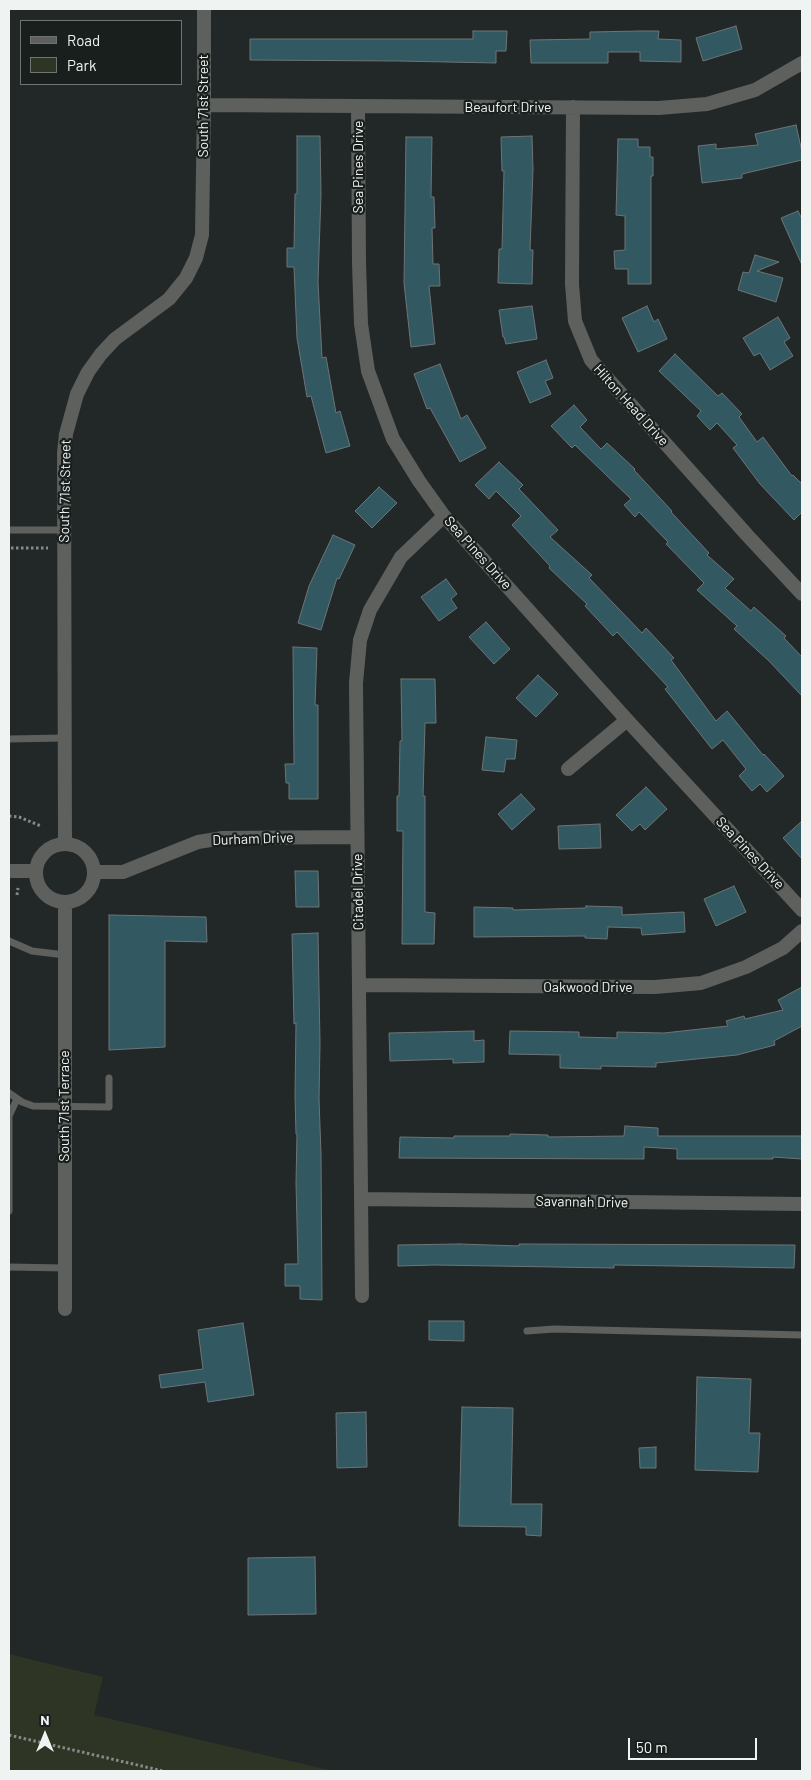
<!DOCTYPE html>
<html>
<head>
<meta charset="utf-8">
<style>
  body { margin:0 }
  #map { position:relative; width:811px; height:1780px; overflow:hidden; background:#222827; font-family:Barlow,sans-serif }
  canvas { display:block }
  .frame { position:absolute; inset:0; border:10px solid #eff4f3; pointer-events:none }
  .legend { position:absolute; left:20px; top:20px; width:162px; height:65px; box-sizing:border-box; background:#191f1d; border:1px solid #6f7473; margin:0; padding:6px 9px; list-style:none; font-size:15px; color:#eff4f3 }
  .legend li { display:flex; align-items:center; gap:10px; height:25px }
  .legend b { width:25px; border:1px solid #6f7473 }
  .north { position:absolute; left:20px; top:1710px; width:50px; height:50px; -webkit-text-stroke:4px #191f1d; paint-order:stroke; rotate:0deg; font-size:14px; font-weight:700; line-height:20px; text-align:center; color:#eff4f3 }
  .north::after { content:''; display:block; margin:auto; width:18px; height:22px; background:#eff4f3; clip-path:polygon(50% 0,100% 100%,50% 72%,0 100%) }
  .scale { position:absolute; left:628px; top:1738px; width:129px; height:22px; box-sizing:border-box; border:2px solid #eff4f3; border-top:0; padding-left:6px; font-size:15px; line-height:18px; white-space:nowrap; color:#eff4f3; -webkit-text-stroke:4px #191f1d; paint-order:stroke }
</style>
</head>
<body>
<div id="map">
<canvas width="811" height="1780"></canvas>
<div class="frame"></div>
<ul class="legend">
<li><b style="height:6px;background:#5e605e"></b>Road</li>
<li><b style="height:14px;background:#2f3525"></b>Park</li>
</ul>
<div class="north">N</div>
<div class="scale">50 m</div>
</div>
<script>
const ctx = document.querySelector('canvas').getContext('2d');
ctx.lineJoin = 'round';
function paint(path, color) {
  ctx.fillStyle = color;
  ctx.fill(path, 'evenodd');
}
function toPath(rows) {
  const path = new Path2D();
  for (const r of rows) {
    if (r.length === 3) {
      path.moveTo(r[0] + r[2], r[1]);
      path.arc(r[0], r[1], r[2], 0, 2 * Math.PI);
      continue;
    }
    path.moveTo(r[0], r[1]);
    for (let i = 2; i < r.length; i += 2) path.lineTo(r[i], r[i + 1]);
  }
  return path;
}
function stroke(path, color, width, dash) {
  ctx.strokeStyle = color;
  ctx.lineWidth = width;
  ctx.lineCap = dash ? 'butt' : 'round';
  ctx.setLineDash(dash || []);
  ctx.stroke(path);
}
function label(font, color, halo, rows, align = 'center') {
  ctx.font = font + ' Barlow,sans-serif';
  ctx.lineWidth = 4.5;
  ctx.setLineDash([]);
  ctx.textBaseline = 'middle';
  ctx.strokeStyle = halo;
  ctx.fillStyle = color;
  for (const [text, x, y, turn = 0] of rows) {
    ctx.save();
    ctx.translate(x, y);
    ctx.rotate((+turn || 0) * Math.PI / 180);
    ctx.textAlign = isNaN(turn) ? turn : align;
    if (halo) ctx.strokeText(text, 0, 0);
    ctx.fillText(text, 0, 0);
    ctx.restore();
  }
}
const green = toPath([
  [9,1654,103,1677,94,1715,333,1771,9,1771]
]);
const building = toPath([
  [736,26,742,49,703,61,696,38,736,26],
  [473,31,507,31,506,51,496,51,496,63,398,61,250,60,250,39,473,39,473,31],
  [640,31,659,31,658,39,681,40,681,62,640,61,640,52,608,52,608,63,531,63,530,40,590,39,590,32,640,31],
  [796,125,802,152,802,160,742,174,742,178,702,183,698,146,716,144,716,149,758,145,755,134,796,125],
  [297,136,320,136,321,194,318,282,322,358,326,357,336,413,340,411,350,446,326,453,311,396,307,397,297,338,294,267,287,267,287,248,294,248,295,194,297,194,297,136],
  [532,136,533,170,530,250,533,250,532,284,498,283,499,249,502,249,504,171,502,171,501,137,532,136],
  [406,137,432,137,431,197,434,197,435,228,432,228,433,264,439,264,440,286,429,286,435,344,411,347,404,283,406,137],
  [618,139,638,139,638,147,650,147,650,157,653,157,653,176,651,176,651,284,628,284,628,269,615,269,614,251,625,250,625,216,616,215,618,139],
  [798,211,802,219,802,265,781,218,798,211],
  [755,255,779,262,757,271,783,278,776,302,738,290,743,272,749,273,755,255],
  [532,306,537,339,506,344,504,337,503,337,499,310,532,306],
  [647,306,654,322,658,319,667,339,638,352,622,318,647,306],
  [778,317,790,338,784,342,793,356,770,370,760,353,754,356,743,338,778,317],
  [675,354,718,396,722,393,742,414,739,417,757,442,763,437,792,476,793,475,802,484,802,512,794,520,760,484,733,448,737,445,717,423,710,430,697,416,701,411,659,371,675,354],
  [546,360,553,378,545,381,551,394,530,403,517,372,546,360],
  [440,364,461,419,467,415,486,448,460,462,430,408,427,409,414,374,440,364],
  [574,405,587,420,580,427,601,449,607,443,635,469,634,470,672,511,671,512,709,553,707,555,734,579,725,588,751,611,754,607,786,636,784,638,802,657,802,696,769,661,734,629,737,626,697,590,704,583,666,544,668,542,639,512,635,517,624,505,631,499,575,445,572,448,551,426,574,405],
  [499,462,523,485,519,489,558,530,550,537,592,575,589,578,642,633,646,628,674,658,671,660,716,721,727,711,763,755,764,754,784,776,767,792,760,784,752,791,739,776,746,769,723,740,712,749,665,689,668,687,617,632,613,636,585,606,587,604,549,568,550,566,512,525,521,516,496,491,489,499,475,485,499,462],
  [379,487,397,503,372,528,355,511,379,487],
  [333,535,355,545,339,579,337,578,321,630,298,623,309,586,333,535],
  [446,579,457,594,451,599,457,608,439,621,421,597,446,579],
  [486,622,510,649,494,664,469,637,486,622],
  [293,647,317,648,315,705,318,705,318,799,289,799,289,783,286,783,285,764,294,764,293,647],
  [538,675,558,694,536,717,516,698,538,675],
  [401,679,435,679,436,723,425,723,423,796,425,796,425,912,435,913,434,944,402,944,403,831,397,831,397,796,399,796,400,741,402,741,401,679],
  [486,737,517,740,515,759,506,759,504,772,482,770,486,737],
  [646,787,667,809,645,830,640,824,632,831,616,815,646,787],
  [521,794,535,809,512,830,498,814,521,794],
  [802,821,802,859,783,838,802,821],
  [600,824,601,848,559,849,558,826,600,824],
  [295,871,318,871,319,907,296,907,295,871],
  [734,886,746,912,716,926,704,899,734,886],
  [586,906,622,907,622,915,684,912,685,932,642,935,641,928,608,927,607,939,585,938,585,936,474,937,474,907,513,908,513,910,586,908,586,906],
  [109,915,206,917,207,942,165,941,165,1047,109,1050,109,915],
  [318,933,320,1043,319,1099,321,1154,322,1300,300,1299,300,1286,285,1286,285,1264,298,1264,296,1183,297,1134,296,1134,295,1096,296,1023,294,1024,292,934,318,933],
  [802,987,802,1026,774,1041,775,1045,737,1055,656,1063,656,1067,601,1066,601,1069,560,1068,560,1055,509,1054,510,1031,579,1032,579,1037,617,1038,617,1032,664,1033,728,1026,726,1021,744,1016,745,1019,783,1010,778,1000,802,987],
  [474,1031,474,1041,484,1040,484,1062,453,1063,453,1059,390,1061,389,1033,474,1031],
  [625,1126,658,1128,658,1136,802,1136,802,1159,773,1157,773,1159,677,1159,677,1149,644,1147,644,1159,399,1158,400,1137,454,1138,454,1136,510,1136,510,1134,548,1135,548,1137,624,1136,625,1126],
  [459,1244,519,1246,519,1244,795,1245,794,1268,614,1265,614,1268,435,1265,398,1266,398,1245,459,1244],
  [429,1321,464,1321,464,1341,429,1340,429,1321],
  [243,1323,254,1395,208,1402,205,1382,161,1388,159,1375,203,1369,198,1330,243,1323],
  [697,1377,751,1379,749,1433,760,1433,758,1472,695,1470,697,1377],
  [462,1407,513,1408,511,1504,542,1504,541,1536,526,1535,526,1527,459,1526,462,1407],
  [366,1412,367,1467,337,1468,336,1413,366,1412],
  [656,1447,656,1468,640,1468,639,1448,656,1447],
  [315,1557,316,1614,248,1615,248,1558,315,1557]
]);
const path = toPath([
  [11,548,48,548],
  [9,816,19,817,41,826],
  [17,895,18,888],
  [9,1735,163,1771]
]);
const service = toPath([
  [9,530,64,530],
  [9,739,64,738],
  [9,941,32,951,65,955],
  [9,1093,22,1102,33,1106,109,1107,109,1078],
  [9,1211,9,1116,17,1099],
  [9,1267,64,1268],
  [527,1331,554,1329,802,1335]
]);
const minor = toPath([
  [204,105,659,108,707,104,755,90,802,63],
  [358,106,359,263,361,324,368,371,393,439,419,481,444,516,627,720,802,910],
  [573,107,572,284,575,321,591,360,747,535,802,594],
  [568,769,627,720],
  [65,843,64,453,66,434,77,394,88,372,101,354,115,339,169,299,186,278,196,258,202,235,204,105,204,9],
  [65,873,29],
  [9,871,35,871],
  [94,872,123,872,198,842,223,838,357,837],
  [65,903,65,1309],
  [360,985,655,987,701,983,746,967,783,948,802,931],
  [361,1199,802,1204],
  [362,1296,356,683,360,640,370,610,401,557,444,516]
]);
const streetNames = [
  ["South 71st Street",203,106,-90],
  ["Beaufort Drive",508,107],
  ["Sea Pines Drive",358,167,-90],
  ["Hilton Head Drive",631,405,48],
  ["South 71st Street",65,491,-89],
  ["Sea Pines Drive",478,553,48],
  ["Durham Drive",253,839,-2],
  ["Sea Pines Drive",750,853,47],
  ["Citadel Drive",358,892,-91],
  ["Oakwood Drive",588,987],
  ["South 71st Terrace",64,1106,-90],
  ["Savannah Drive",582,1202,1]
];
paint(green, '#2f3525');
paint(building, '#325961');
stroke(building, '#6d7476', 1);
stroke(path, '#858b8a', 3, [2.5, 2.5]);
stroke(service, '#5e605e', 7);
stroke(minor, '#5e605e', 14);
label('14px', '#eff4f3', '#191f1d', streetNames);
</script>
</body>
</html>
